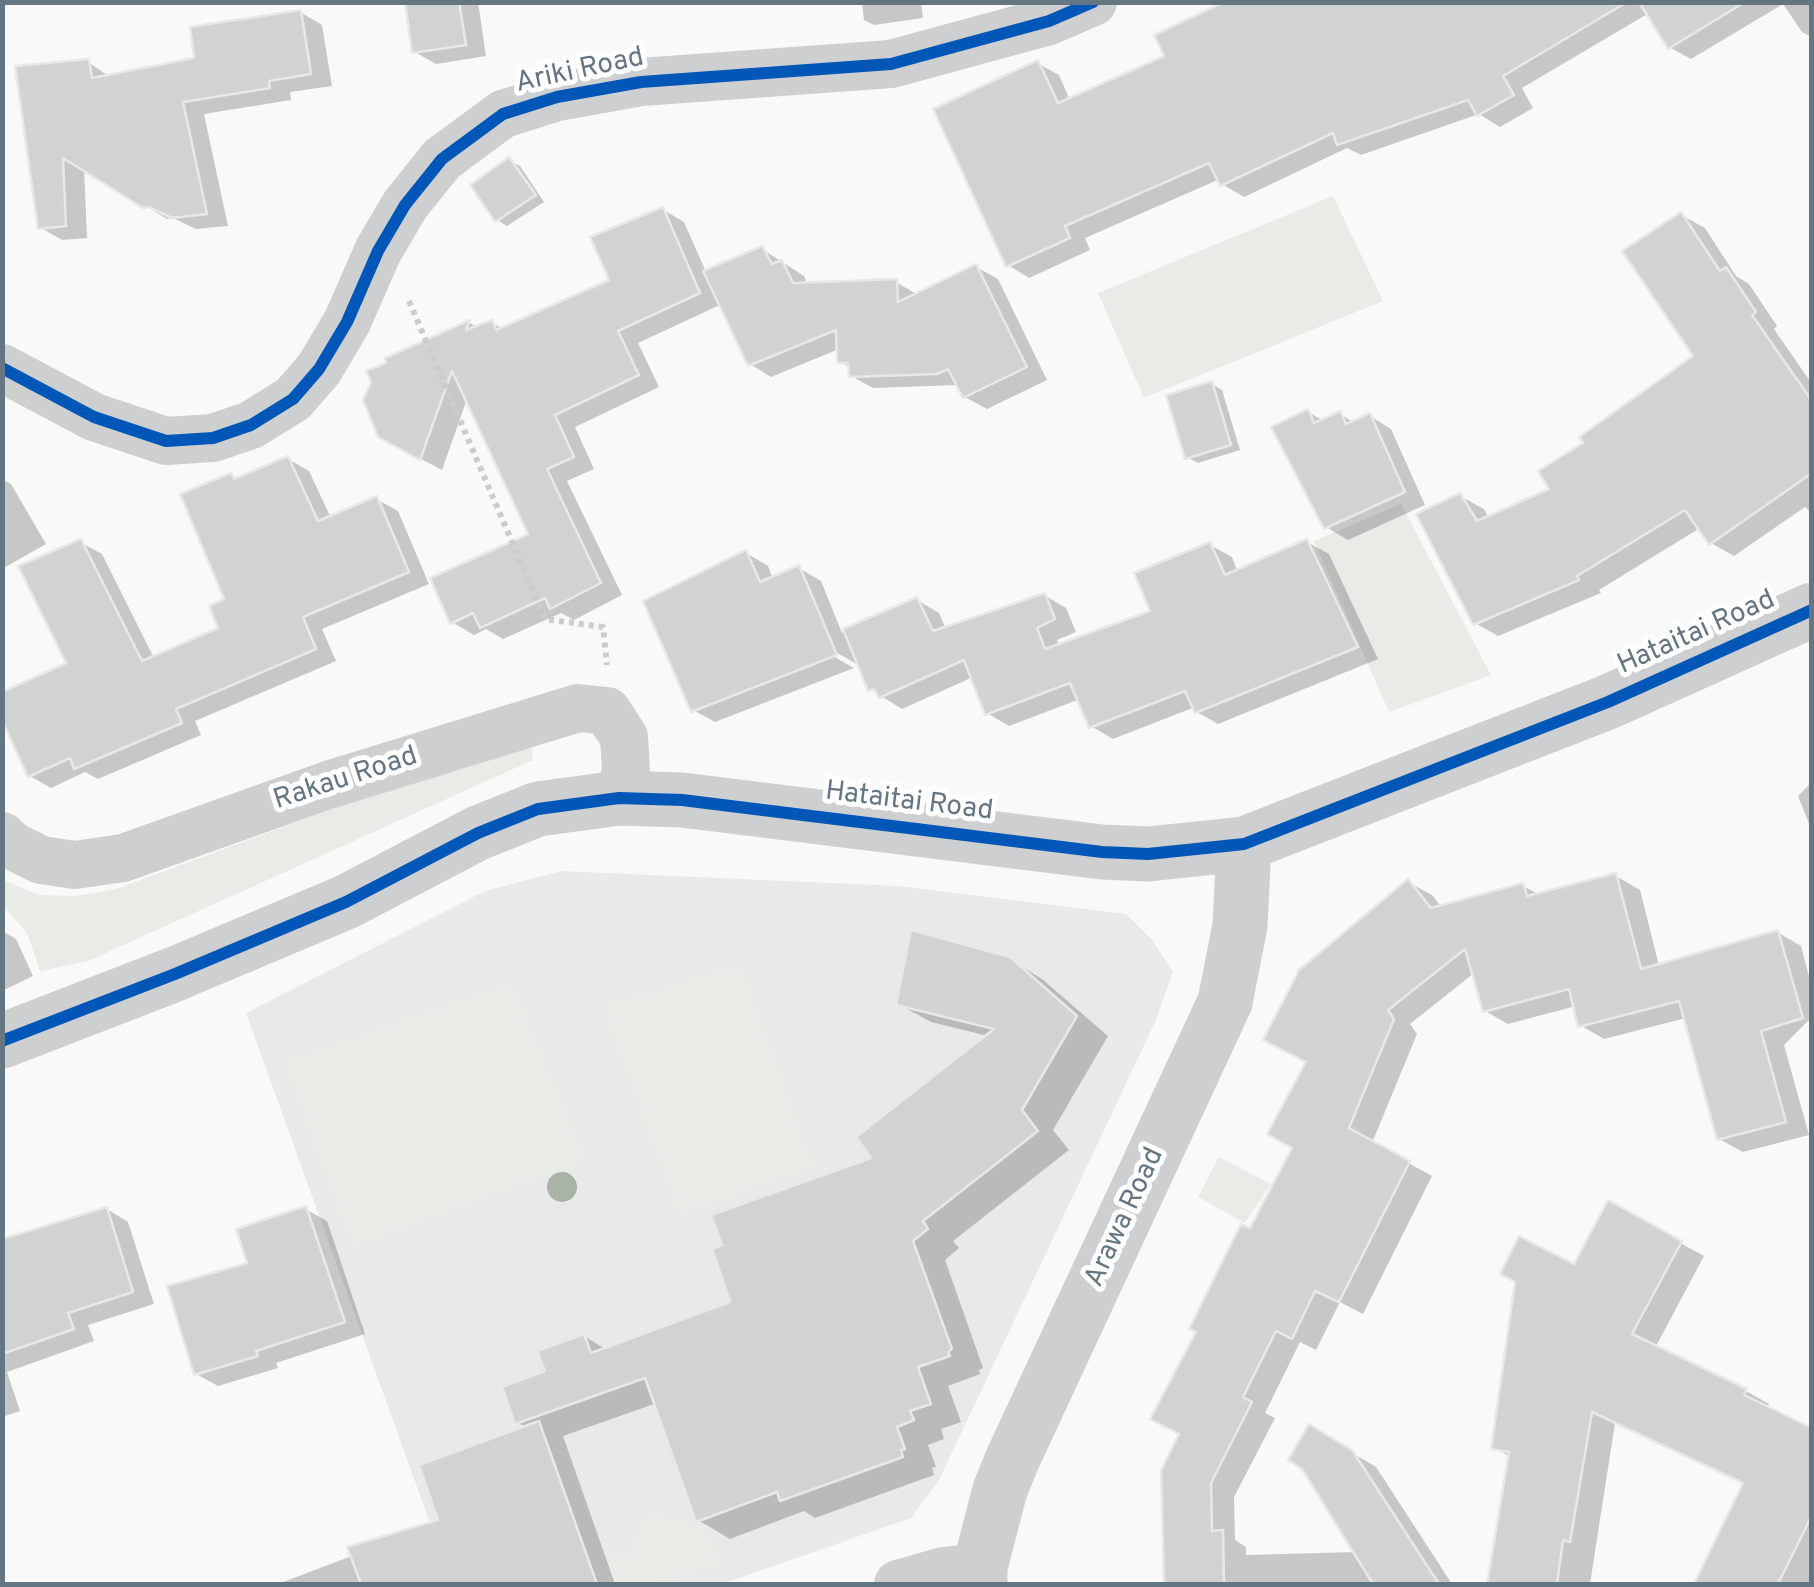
<!DOCTYPE html>
<html>
<head>
<meta charset="utf-8">
<style>
  body { margin:0 }
  #map { position:relative; width:1814px; height:1587px; overflow:hidden; background:#f9f9f9; font-family:Overpass,sans-serif }
  canvas { display:block }
  .frame { position:absolute; inset:0; border:5px solid #657683; pointer-events:none }
</style>
</head>
<body>
<div id="map">
<canvas width="1814" height="1587"></canvas>
<div class="frame"></div>
</div>
<script>
const ctx = document.querySelector('canvas').getContext('2d');
ctx.lineJoin = 'round';
function paint(path, color) {
  ctx.fillStyle = color;
  ctx.fill(path, 'evenodd');
}
function toPath(rows) {
  const path = new Path2D();
  for (const r of rows) {
    path.moveTo(r[0], r[1]);
    for (let i = 2; i < r.length; i += 2) path.lineTo(r[i], r[i + 1]);
  }
  return path;
}
function stroke(path, color, width, dash) {
  ctx.strokeStyle = color;
  ctx.lineWidth = width;
  ctx.lineCap = dash ? 'butt' : 'round';
  ctx.setLineDash(dash || []);
  ctx.stroke(path);
}
function label(font, color, halo, rows, align = 'center') {
  ctx.font = font + ' Overpass,sans-serif';
  ctx.lineWidth = 10;
  ctx.setLineDash([]);
  ctx.textBaseline = 'middle';
  ctx.strokeStyle = halo;
  ctx.fillStyle = color;
  for (const [text, x, y, turn = 0] of rows) {
    ctx.save();
    ctx.translate(x, y);
    ctx.rotate((+turn || 0) * Math.PI / 180);
    ctx.textAlign = isNaN(turn) ? turn : align;
    if (halo) ctx.strokeText(text, 0, 0);
    ctx.fillText(text, 0, 0);
    ctx.restore();
  }
}
const built = toPath([
  [561,871,898,886,1126,914,1153,941,1173,972,1155,1022,939,1480,911,1518,722,1584,452,1584,246,1013,485,891]
]);
const green = toPath([
  [1333,196,1383,301,1144,398,1098,293],
  [1401,504,1491,675,1389,712,1314,541],
  [513,742,531,745,533,760,88,961,40,971,27,933,3,905,2,879,38,895,75,896,116,889],
  [739,964,813,1167,679,1214,604,1007],
  [511,983,585,1160,353,1247,285,1062],
  [1219,1157,1271,1184,1245,1223,1198,1197],
  [648,1514,706,1529,721,1563,654,1584,598,1584,613,1548,627,1556]
]);
const shadow = toPath([
  [395,2,478,2,486,56,436,64,415,52,408,6],
  [862,2,921,2,923,18,874,25,864,20],
  [1469,2,1812,2,1812,37,1802,32,1783,4,1691,59,1669,47,1649,13,1522,88,1533,108,1500,127,1479,114,1361,155,1347,148,1244,197,1222,184,1220,179,1085,238,1090,250,1029,278,1008,265,1037,63,1059,75,1070,100],
  [300,12,322,25,332,86,290,92,291,100,204,114,228,226,196,229,173,218,167,219,84,168,87,238,62,240,41,228,88,62,110,77,197,60],
  [509,160,520,166,544,202,507,226,497,220],
  [662,209,684,222,706,272,762,249,804,276,808,285,896,282,918,295,976,267,998,279,1047,380,987,409,965,397,959,385,873,388,851,376,851,368,840,362,839,349,771,377,750,364,722,304,638,343,659,387,575,427,594,469,567,481,622,595,574,620,561,613,503,639,486,629,474,635,452,622,531,535,467,399,442,470,402,449,388,360,470,323,478,328,492,323,503,329,612,282],
  [1681,215,1705,228,1736,276,1749,284,1777,326,1774,329,1812,384,1812,513,1805,507,1734,556,1711,543,1700,528,1599,590,1601,593,1498,636,1475,623,1460,496,1484,509,1489,518,1552,490,1586,444,1696,357],
  [1212,384,1222,390,1240,450,1198,463,1187,457],
  [1308,412,1324,421,1340,414,1355,423,1370,416,1391,429,1425,505,1348,540,1326,527],
  [288,459,309,471,331,518,376,499,398,511,429,584,322,629,336,661,195,721,201,735,98,779,85,772,51,788,30,776,70,664,80,542,102,554,154,658,222,629,227,601,231,475,238,480],
  [2,479,11,484,46,544,2,569],
  [1307,542,1329,554,1378,659,1218,724,1197,712,1195,707,1113,739,1091,726,1080,699,1009,726,987,713,973,677,902,709,870,689,860,666,827,647,824,651,854,668,715,722,693,710,746,553,768,566,773,579,799,568,821,581,842,633,917,600,939,613,946,629,1044,595,1066,608,1076,632,1057,640,1060,646,1154,612,1210,545,1232,557,1238,572],
  [1812,782,1812,831,1798,796],
  [1616,876,1640,890,1659,966,1777,932,1801,946,1812,988,1812,1017,1784,1045,1809,1135,1743,1152,1719,1139,1686,1018,1604,1039,1580,1025,1576,1006,1508,1024,1485,1011,1474,973,1410,1024,1417,1034,1372,1143,1432,1176,1363,1314,1340,1302,1316,1350,1300,1342,1265,1413,1275,1418,1234,1497,1235,1540,1246,1547,1246,1555,1356,1552,1310,1428,1376,1467,1452,1584,1166,1584,1163,1471,1182,1434,1251,1231,1295,1148,1408,882,1432,895,1442,908,1523,886,1540,895],
  [6,933,16,939,33,976,2,991,2,935],
  [1009,959,1042,979,1108,1036,1053,1130,1069,1150,953,1241,959,1248,945,1260,983,1368,979,1370,980,1374,948,1386,961,1422,941,1429,944,1439,928,1445,936,1467,932,1468,934,1475,815,1518,804,1511,730,1539,698,1520,657,1403,563,1436,615,1584,278,1584,441,1522,527,1428,517,1422,548,1372,584,1336,607,1350,733,1304,875,1159,988,1036,931,1022,898,1004],
  [1609,1204,1704,1256,1655,1348,1746,1391,1769,1404,1767,1409,1812,1431,1812,1576,1807,1584,1697,1584,1745,1484,1615,1423,1590,1584,1490,1584,1511,1457,1493,1447,1575,1267],
  [107,1209,128,1222,154,1304,88,1325,94,1341,7,1372,20,1411,2,1417,2,1242],
  [305,1209,327,1221,365,1334,276,1363,278,1368,218,1386,196,1374,251,1264]
]);
const building = toPath([
  [405,2,459,2,466,45,412,53,405,2],
  [1224,2,1627,2,1503,76,1514,95,1477,116,1468,100,1337,145,1333,133,1220,186,1209,163,1065,226,1070,238,1006,267,933,109,1038,60,1058,103,1164,56,1154,35,1224,2],
  [1639,2,1745,2,1668,49,1639,2],
  [301,10,311,74,269,81,270,88,183,102,207,214,172,218,149,207,143,208,63,158,66,226,38,229,15,66,89,59,92,78,194,58,190,27,301,10],
  [509,157,536,195,495,222,470,185,509,157],
  [663,207,700,293,618,331,639,375,555,415,574,457,547,469,601,583,550,609,545,598,480,628,473,613,450,624,430,578,528,534,452,371,420,460,378,437,363,400,371,382,366,371,386,363,385,358,470,320,466,330,492,320,496,330,609,280,590,237,663,207],
  [1681,212,1720,271,1726,267,1756,312,1752,315,1812,401,1812,473,1709,545,1685,510,1577,576,1579,580,1473,625,1416,514,1460,493,1477,521,1549,489,1538,471,1583,443,1579,437,1693,356,1622,251,1681,212],
  [762,246,772,264,782,260,793,283,897,279,898,302,976,264,1027,367,963,398,948,369,937,374,849,377,848,363,837,363,836,330,748,366,703,271,762,246],
  [1212,381,1231,445,1185,459,1166,395,1212,381],
  [1308,409,1314,423,1340,411,1346,424,1370,413,1405,492,1324,529,1271,427,1308,409],
  [288,456,318,521,377,496,409,572,303,617,316,649,176,709,182,723,74,769,70,758,28,777,2,720,2,692,66,663,18,566,81,539,142,661,218,628,209,606,224,599,180,494,231,473,234,479,288,456],
  [1307,539,1358,647,1195,713,1185,691,1089,728,1070,683,985,715,964,660,879,698,874,689,868,691,843,629,917,597,933,631,1045,593,1055,619,1037,628,1045,649,1150,611,1134,573,1210,542,1225,575,1307,539],
  [746,550,760,582,799,565,837,655,691,712,643,601,746,550],
  [1616,873,1641,969,1778,930,1803,1018,1761,1031,1786,1122,1717,1140,1679,1001,1578,1027,1569,989,1483,1012,1465,949,1388,1010,1394,1019,1349,1128,1410,1161,1339,1302,1315,1291,1292,1339,1276,1331,1243,1397,1252,1402,1211,1483,1212,1531,1223,1530,1224,1584,1164,1584,1161,1470,1179,1434,1150,1419,1196,1332,1189,1329,1241,1224,1250,1228,1292,1148,1267,1134,1306,1062,1263,1040,1299,970,1408,879,1431,908,1523,883,1527,896,1616,873],
  [911,930,1010,957,1077,1016,1022,1110,1038,1131,923,1221,928,1229,913,1241,952,1349,948,1352,950,1356,918,1367,931,1404,910,1411,914,1420,897,1427,905,1449,901,1450,903,1457,780,1501,777,1492,696,1522,645,1378,515,1424,502,1387,545,1371,537,1351,584,1334,591,1353,730,1302,712,1249,722,1245,711,1215,871,1158,856,1137,994,1029,896,1005,911,930],
  [1608,1200,1682,1241,1632,1334,1747,1389,1744,1395,1812,1428,1812,1515,1778,1584,1694,1584,1743,1483,1592,1412,1570,1542,1563,1540,1557,1584,1487,1584,1509,1452,1491,1449,1515,1282,1500,1274,1519,1236,1574,1264,1608,1200],
  [306,1206,345,1322,256,1351,258,1356,194,1375,167,1286,247,1263,236,1229,306,1206],
  [107,1207,133,1292,68,1313,74,1329,2,1354,2,1239,107,1207],
  [539,1421,597,1584,361,1584,347,1547,438,1520,419,1465,539,1421],
  [1309,1424,1352,1450,1439,1584,1373,1584,1302,1469,1288,1460,1309,1424]
]);
const path = toPath([
  [409,301,545,619,603,627,607,665]
]);
const minor = toPath([
  [2,368,94,417,166,441,213,438,251,425,293,399,319,369,347,322,378,251,405,205,442,159,503,114,557,97,641,82,891,64,1049,21,1093,2],
  [2,836,13,846,41,860,75,865,123,858,328,785,578,708,607,711,624,737,626,770,619,798],
  [898,1584,943,1571,980,1567]
]);
const tertiary = toPath([
  [2,1041,175,974,346,902,478,833,538,809,619,798,682,800,1102,852,1148,854,1244,844,1608,702,1812,610],
  [980,1584,980,1567,1000,1490,1013,1458,1225,1002,1240,926,1244,844]
]);
const cycleway = toPath([
  [2,368,94,417,166,441,213,438,251,425,293,399,319,369,347,322,378,251,405,205,442,159,503,114,557,97,641,82,891,64,1049,21,1093,2],
  [2,1041,175,974,346,902,478,833,538,809,619,798,682,800,1102,852,1148,854,1244,844,1608,702,1812,610]
]);
const trees = [
  [562,1187]
];
const streetNames = [
  ["Ariki Road",580,72,-12],
  ["Hataitai Road",1697,634,-24],
  ["Rakau Road",346,780,-18],
  ["Hataitai Road",909,803,7],
  ["Arawa Road",1126,1218,-65]
];
paint(built, '#e8e9e9');
paint(green, '#e8ebe6');
paint(shadow, '#0003');
paint(building, '#d0d2d3');
stroke(building, '#e8e8e8', 2.5);
stroke(path, '#cbcccd', 6, [5, 5]);
stroke(minor, '#cecfd0', 48);
stroke(tertiary, '#cecfd0', 55);
stroke(cycleway, '#0057b8', 12);
ctx.fillStyle = '#a9b3a7';
for (const [x, y] of trees) {
  ctx.beginPath();
  ctx.arc(x, y, 15, 0, 2 * Math.PI);
  ctx.fill();
}
label('28px', '#657683', '#fff', streetNames);
</script>
</body>
</html>
